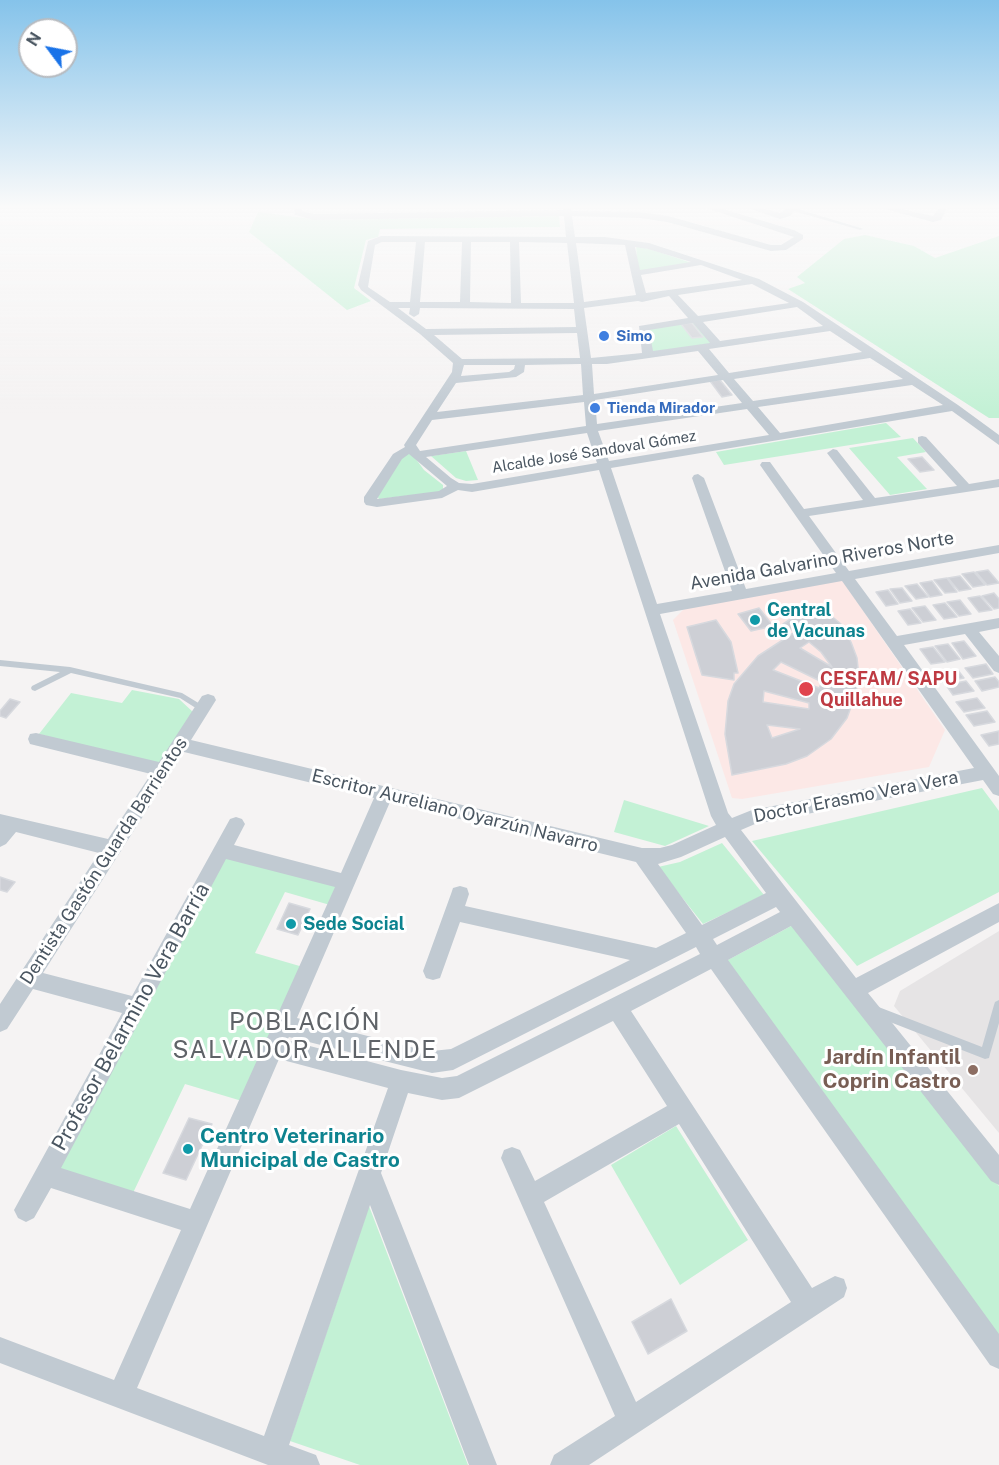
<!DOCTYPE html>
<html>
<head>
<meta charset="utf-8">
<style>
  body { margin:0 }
  #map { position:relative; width:999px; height:1465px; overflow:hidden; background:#f5f3f3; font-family:"Public Sans",sans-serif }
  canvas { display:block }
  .north { position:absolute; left:18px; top:18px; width:60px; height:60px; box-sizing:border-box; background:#fff; border:2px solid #b7bbc0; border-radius:50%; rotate:302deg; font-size:16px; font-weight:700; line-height:24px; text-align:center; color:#4a5661 }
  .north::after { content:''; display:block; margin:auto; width:21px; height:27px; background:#1a73e8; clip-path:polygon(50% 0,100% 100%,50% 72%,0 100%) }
</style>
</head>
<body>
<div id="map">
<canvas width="999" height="1465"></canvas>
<div class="north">N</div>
</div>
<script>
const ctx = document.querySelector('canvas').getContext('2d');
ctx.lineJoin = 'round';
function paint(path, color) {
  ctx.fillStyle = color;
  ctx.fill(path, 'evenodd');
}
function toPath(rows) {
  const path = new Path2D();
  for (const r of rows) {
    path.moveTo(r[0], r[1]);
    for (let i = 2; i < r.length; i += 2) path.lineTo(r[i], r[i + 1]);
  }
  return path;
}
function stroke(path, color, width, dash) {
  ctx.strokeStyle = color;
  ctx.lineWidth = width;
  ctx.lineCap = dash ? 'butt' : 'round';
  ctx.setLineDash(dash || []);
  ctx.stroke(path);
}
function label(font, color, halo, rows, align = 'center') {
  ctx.font = font + ' "Public Sans",sans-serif';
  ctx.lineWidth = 6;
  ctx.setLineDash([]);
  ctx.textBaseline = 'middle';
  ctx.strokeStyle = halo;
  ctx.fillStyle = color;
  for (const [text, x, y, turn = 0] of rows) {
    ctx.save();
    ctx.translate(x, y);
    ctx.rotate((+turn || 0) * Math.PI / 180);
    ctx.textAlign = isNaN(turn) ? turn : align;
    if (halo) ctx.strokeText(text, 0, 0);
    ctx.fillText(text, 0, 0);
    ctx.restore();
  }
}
const education = toPath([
  [999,931,999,1133,894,1006,900,991]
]);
const medical = toPath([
  [842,580,945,730,929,767,742,799,732,798,673,620,685,608]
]);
const green = toPath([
  [258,212,320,220,559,216,560,227,380,229,378,237,366,240,354,288,371,301,347,310,249,232],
  [865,235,914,246,935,258,999,236,999,418,989,418,788,289,805,283,797,277,844,239],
  [636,246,653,250,692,263,638,272],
  [694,320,717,344,648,355,643,328],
  [886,423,901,437,724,465,716,452],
  [913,438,926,452,897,457,927,489,890,495,849,448],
  [410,451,424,470,443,485,443,489,439,492,379,499,376,495,404,454],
  [466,451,478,480,466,481,456,478,431,456],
  [132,690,179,699,193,712,160,766,39,734,71,693,122,703],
  [982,788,999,811,999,892,857,966,752,841],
  [624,800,709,826,665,846,614,832],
  [722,843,764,895,703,924,658,867,680,862],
  [224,856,339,886,330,905,285,892,255,953,303,967,242,1101,185,1084,132,1195,55,1169],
  [793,925,999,1186,999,1339,726,961],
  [676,1126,748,1240,680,1285,611,1165],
  [369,1206,468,1465,360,1465,290,1441]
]);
const building = toPath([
  [692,323,703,337,692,338,681,324,692,323],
  [720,380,732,395,722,397,710,381,720,380],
  [922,457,934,470,920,472,908,459,922,457],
  [988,570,999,583,987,585,976,572,988,570],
  [974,572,985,585,973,587,962,574,974,572],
  [960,576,971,589,959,591,948,578,960,576],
  [947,578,957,592,945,593,934,580,947,578],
  [932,581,942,595,930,597,920,583,932,581],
  [917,584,928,597,916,599,905,586,917,584],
  [902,588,912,601,900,603,890,589,902,588],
  [888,590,898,604,886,606,876,592,888,590],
  [994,593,999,599,999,608,994,609,982,596,994,593],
  [980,596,992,610,979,612,968,598,980,596],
  [960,600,971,614,959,616,947,602,960,600],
  [945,603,957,617,944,619,933,605,945,603],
  [925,606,936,620,923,622,912,608,925,606],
  [809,607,819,617,829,614,841,624,851,642,857,658,859,677,855,696,847,718,831,739,807,756,786,764,732,775,725,734,728,701,734,684,758,656,795,632,783,624,809,607],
  [809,642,821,652,832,667,800,648,809,642],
  [781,662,822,682,819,688,773,670,781,662],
  [764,691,809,703,809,709,763,702,764,691],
  [767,725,800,729,772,738,767,725],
  [759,608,773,626,751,631,738,614,759,608],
  [910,609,921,623,908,625,898,611,910,609],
  [716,620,731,642,738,673,734,673,734,680,702,675,687,627,716,620],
  [964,641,976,656,963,659,952,643,964,641],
  [948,644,960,659,947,662,935,646,948,644],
  [933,647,945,662,931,664,920,649,933,647],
  [986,664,993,674,973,678,965,668,986,664],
  [957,669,964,678,943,682,936,672,957,669],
  [995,677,999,682,999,687,982,691,975,681,995,677],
  [966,681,974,691,953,695,946,685,966,681],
  [977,698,985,708,964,712,956,702,977,698],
  [10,699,20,702,6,718,0,716,0,711,10,699],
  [987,711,995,722,974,726,966,715,987,711],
  [999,731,999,744,989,746,981,735,999,731],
  [0,877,15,882,7,892,0,890,0,877],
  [289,903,310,909,298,935,277,929,289,903],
  [189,1118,212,1124,186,1180,163,1173,189,1118],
  [671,1299,687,1331,648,1354,632,1322,671,1299]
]);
const lane = toPath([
  [790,208,794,208,864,229,860,230,790,210,790,208],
  [0,660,70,667,182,693,205,707,206,709,202,712,180,698,71,673,35,691,32,690,31,688,32,686,60,672,0,666,0,660],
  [999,1000,999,1023,990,1054,989,1058,985,1059,872,1015,871,1011,872,1007,876,1006,982,1047,994,1005,995,1002,999,1000]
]);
const street = toPath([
  [294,208,302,208,302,211,314,214,563,210,563,208,571,208,572,211,640,212,668,216,771,245,781,245,794,237,706,208,719,208,794,230,803,235,803,239,786,250,771,251,667,222,640,218,572,216,575,237,605,237,649,243,759,279,803,302,958,405,999,435,999,445,952,411,611,468,657,604,732,591,692,478,694,475,698,474,704,478,746,589,836,573,760,465,762,462,770,462,804,509,863,500,827,453,833,449,837,450,875,498,957,486,918,443,918,437,922,436,926,437,969,484,999,479,999,487,809,516,849,571,999,545,999,553,855,579,897,636,999,618,999,628,979,632,999,656,999,673,994,671,965,634,904,645,999,776,999,796,993,794,983,780,755,824,741,830,856,978,999,903,999,922,868,993,999,1155,999,1185,991,1181,791,926,728,960,999,1334,999,1369,990,1365,711,969,631,1011,812,1288,835,1276,844,1279,847,1288,844,1297,589,1465,550,1465,554,1455,615,1416,501,1158,504,1150,512,1147,520,1150,535,1181,667,1106,613,1021,459,1098,442,1100,408,1093,381,1173,497,1465,469,1465,370,1205,289,1445,316,1455,320,1465,268,1465,0,1363,0,1337,114,1380,181,1230,51,1188,34,1218,26,1222,18,1218,14,1210,122,1013,33,989,7,1029,0,1032,0,1004,99,853,16,832,6,844,0,847,0,814,108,839,151,774,30,744,28,739,30,734,36,733,159,762,202,696,208,694,214,696,216,700,191,740,642,848,660,848,672,845,716,825,711,816,599,470,472,492,458,490,442,498,377,507,366,505,364,502,364,497,393,454,405,447,404,445,452,372,453,363,420,334,361,290,358,285,368,241,381,236,566,237,564,216,314,220,295,215,294,208],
  [382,242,416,242,410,302,390,302,368,287,375,245,382,242],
  [425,242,462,242,460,302,420,302,425,242],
  [471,242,510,242,511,303,470,302,471,242],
  [519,242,567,243,574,303,521,303,519,242],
  [576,243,625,245,636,295,584,302,576,243],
  [635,247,648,249,691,262,640,270,635,247],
  [701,265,742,280,646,293,641,275,701,265],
  [752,284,789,303,698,316,678,295,752,284],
  [669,296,688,318,639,326,642,353,591,358,584,308,638,301,642,302,669,296],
  [797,307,823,326,720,341,703,322,797,307],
  [398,308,410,308,409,314,414,317,419,314,420,308,574,309,576,327,426,329,398,308],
  [693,323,710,343,653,351,649,330,693,323],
  [830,331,862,352,729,373,709,349,830,331],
  [577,333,580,358,462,359,434,335,577,333],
  [698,351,718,375,594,394,592,364,607,364,698,351],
  [870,358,903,379,753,401,734,379,870,358],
  [581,364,583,395,437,412,456,383,516,377,524,372,525,365,581,364],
  [464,365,515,365,514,369,509,372,461,376,464,365],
  [723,380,742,403,597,424,595,400,723,380],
  [912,385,943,405,780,433,758,407,912,385],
  [584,402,586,426,420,451,416,445,432,420,584,402],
  [747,409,769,435,609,461,598,431,747,409],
  [587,433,597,463,472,484,459,483,451,478,426,457,587,433],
  [409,454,447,486,439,491,377,499,402,459,409,454],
  [842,581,974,768,752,810,732,818,728,813,660,614,842,581],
  [184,752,374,798,341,873,234,845,245,824,242,819,236,817,230,819,132,996,43,973,184,752],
  [390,802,636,862,686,933,656,948,465,906,469,894,467,888,460,886,453,888,451,894,423,971,426,978,433,980,440,978,460,922,630,960,451,1049,432,1051,415,1048,297,1018,390,802],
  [725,837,766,893,702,925,658,864,681,857,725,837],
  [226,859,335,887,190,1209,61,1168,226,859],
  [776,907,780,912,717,945,713,939,776,907],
  [696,947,700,954,457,1076,442,1078,401,1070,287,1040,289,1037,432,1073,453,1070,696,947],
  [279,1059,388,1088,264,1436,137,1388,279,1059],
  [679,1124,791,1302,636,1402,544,1202,679,1124],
  [748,208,762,208,780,213,788,208,797,208,790,216,780,219,748,208],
  [881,208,896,208,933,216,939,208,947,208,941,220,933,222,881,208]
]);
const markers = [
  [604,336,6,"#3f7fe0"],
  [595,408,6,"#3f7fe0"],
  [755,620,6,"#0f9aa8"],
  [806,689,8,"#e0444e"],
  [291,924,6,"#0f9aa8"],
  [973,1070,6,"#8d6e63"],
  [188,1149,6,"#0f9aa8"]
];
const farShopnames = [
  ["Simo",616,336],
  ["Tienda Mirador",607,408]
];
const farStreetnames = [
  ["Alcalde José Sandoval Gómez",594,452,-9]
];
const streetNames = [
  ["Avenida Galvarino Riveros Norte",822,561,-10],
  ["Doctor Erasmo Vera Vera",856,797,-11],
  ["Escritor Aureliano Oyarzún Navarro",455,811,14],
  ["Dentista Gastón Guarda Barrientos",104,861,-57]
];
const cultureNames = [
  ["Central",767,610],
  ["de Vacunas",767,631],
  ["Sede Social",303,924]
];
const healthNames = [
  ["CESFAM/ SAPU",820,679],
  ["Quillahue",820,700]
];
const nearStreetnames = [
  ["Profesor Belarmino Vera Barría",131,1017,-61]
];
const nearEducationnames = [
  ["Jardín Infantil",961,1058],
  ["Coprin Castro",961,1082]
];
const nearCulturenames = [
  ["Centro Veterinario",200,1137],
  ["Municipal de Castro",200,1161]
];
const nearNeighbourhoodnames = [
  ["POBLACIÓN",305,1023],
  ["SALVADOR ALLENDE",305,1051]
];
paint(education, '#e6e4e5');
paint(medical, '#fce8e6');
paint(green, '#c3f1d5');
paint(building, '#cdcfd5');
stroke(building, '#d7d9de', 1.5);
paint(lane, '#c1cad2');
paint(street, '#c1cad2');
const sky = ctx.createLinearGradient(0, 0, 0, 413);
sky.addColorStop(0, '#85c3ea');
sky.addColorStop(0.5, '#fafafa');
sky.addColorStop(1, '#fafafa00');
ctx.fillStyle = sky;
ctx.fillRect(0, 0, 999, 413);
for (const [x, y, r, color] of markers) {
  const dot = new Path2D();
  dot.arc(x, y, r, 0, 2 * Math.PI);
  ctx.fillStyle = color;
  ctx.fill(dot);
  stroke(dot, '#fff', 2);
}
label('bold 15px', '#366cbe', '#fff', farShopnames, 'left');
label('15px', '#4a5661', '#fff', farStreetnames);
label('18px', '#4a5661', '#fff', streetNames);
label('bold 18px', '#0d838f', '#fff', cultureNames, 'left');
label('bold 18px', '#be3a42', '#fff', healthNames, 'left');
label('21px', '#4a5661', '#fff', nearStreetnames);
label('bold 21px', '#785e54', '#fff', nearEducationnames, 'right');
label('bold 21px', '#0d838f', '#fff', nearCulturenames, 'left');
ctx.letterSpacing = '1.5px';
label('24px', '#5f6368', '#fff', nearNeighbourhoodnames);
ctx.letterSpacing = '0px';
</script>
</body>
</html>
